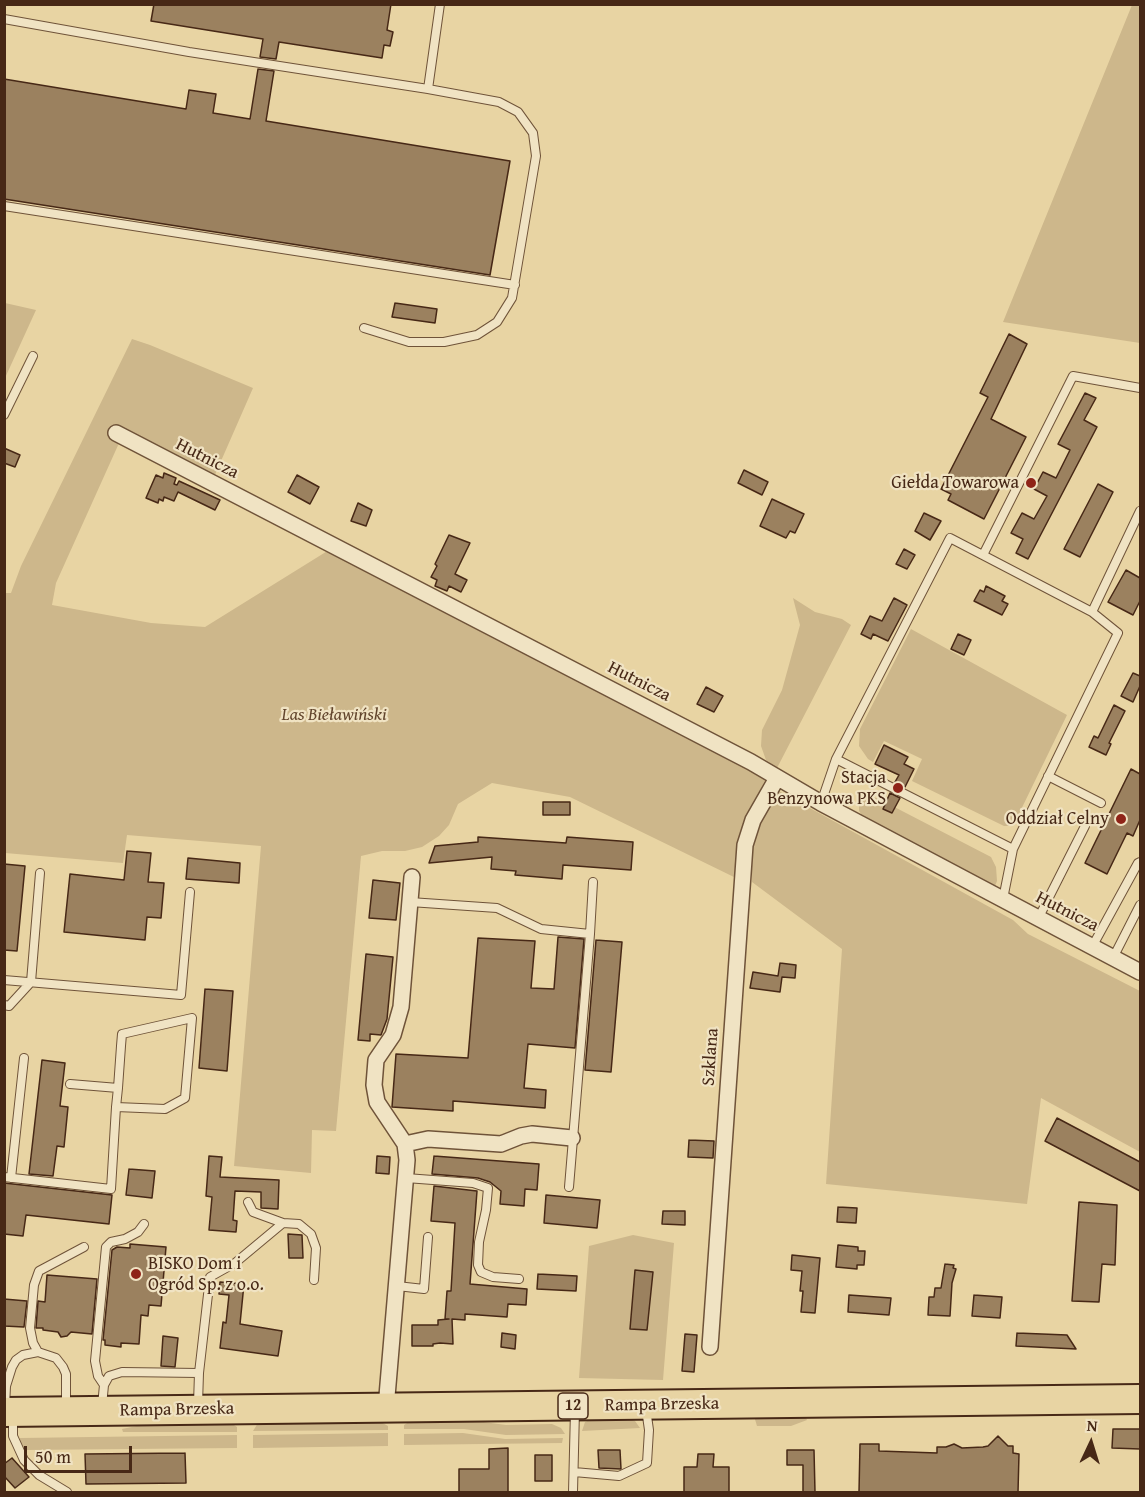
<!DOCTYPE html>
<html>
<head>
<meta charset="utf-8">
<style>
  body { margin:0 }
  #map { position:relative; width:1145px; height:1497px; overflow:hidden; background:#e8d4a3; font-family:"Gentium Book Plus",serif }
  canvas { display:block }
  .frame { position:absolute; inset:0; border:6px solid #472816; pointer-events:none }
  .north { position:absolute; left:1061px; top:1413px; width:60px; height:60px; -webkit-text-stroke:4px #f0e3c3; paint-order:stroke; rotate:4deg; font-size:16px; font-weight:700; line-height:24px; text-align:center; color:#472816 }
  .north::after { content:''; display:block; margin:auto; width:21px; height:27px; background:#472816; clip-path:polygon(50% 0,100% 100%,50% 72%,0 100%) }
  .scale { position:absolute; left:24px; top:1446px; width:108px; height:27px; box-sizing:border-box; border:3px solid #472816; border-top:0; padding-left:8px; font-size:18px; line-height:21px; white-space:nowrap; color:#472816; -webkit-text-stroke:4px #f0e3c3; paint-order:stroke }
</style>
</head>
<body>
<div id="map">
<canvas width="1145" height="1497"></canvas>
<div class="frame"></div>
<div class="north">N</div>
<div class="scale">50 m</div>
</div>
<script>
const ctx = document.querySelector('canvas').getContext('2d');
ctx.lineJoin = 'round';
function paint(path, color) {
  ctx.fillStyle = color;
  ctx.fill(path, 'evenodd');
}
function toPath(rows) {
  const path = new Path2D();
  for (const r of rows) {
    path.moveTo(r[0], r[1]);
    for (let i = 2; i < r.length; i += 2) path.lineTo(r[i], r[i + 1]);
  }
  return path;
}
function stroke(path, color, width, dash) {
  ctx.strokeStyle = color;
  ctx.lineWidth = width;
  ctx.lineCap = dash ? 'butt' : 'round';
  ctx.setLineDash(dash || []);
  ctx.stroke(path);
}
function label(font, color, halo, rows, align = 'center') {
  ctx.font = font + ' "Gentium Book Plus",serif';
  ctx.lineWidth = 4.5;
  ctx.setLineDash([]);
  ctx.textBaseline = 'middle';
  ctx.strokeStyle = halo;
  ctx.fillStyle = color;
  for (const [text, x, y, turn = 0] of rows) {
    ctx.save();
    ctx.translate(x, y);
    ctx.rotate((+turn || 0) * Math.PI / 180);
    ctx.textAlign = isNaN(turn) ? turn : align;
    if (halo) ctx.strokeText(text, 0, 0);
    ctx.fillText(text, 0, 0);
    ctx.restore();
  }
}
const green = toPath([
  [1132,5,1140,5,1140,343,1003,322],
  [5,303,36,310,5,378,4,303],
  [132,339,150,345,253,388,214,477,124,432,56,583,52,605,151,623,205,627,329,550,766,778,743,825,736,878,570,797,492,783,458,804,449,825,439,836,422,847,405,851,382,851,361,856,336,1131,312,1130,311,1173,234,1166,261,846,127,835,123,863,5,853,4,593,11,593,21,566],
  [793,598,815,612,842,619,851,625,777,768,766,760,761,746,762,730,782,690,800,625],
  [911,629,1067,715,1015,822,1009,826,1004,826,912,781,922,759,884,741,873,762,868,759,859,746,860,729],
  [779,791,1013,920,1028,934,1140,991,1140,1152,1041,1098,1027,1204,826,1184,842,949,752,882,752,839,766,808],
  [866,796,877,798,991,857,996,867,997,881,995,886,864,818,859,811,859,806],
  [633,1235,674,1243,663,1380,579,1378,589,1246],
  [754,1416,805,1416,807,1420,791,1426,757,1426],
  [594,1418,628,1418,635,1421,640,1428,582,1431,585,1422],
  [461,1419,506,1425,552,1424,561,1428,565,1434,506,1435,464,1429,404,1429,404,1425,412,1420],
  [379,1421,388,1426,388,1430,253,1431,258,1423],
  [152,1423,231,1423,237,1427,237,1432,123,1432,122,1429],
  [388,1433,388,1446,253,1448,253,1435],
  [463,1433,505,1439,563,1438,562,1443,404,1445,404,1434],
  [237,1435,237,1448,25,1450,20,1441,20,1438]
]);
const building = toPath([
  [154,4,391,4,387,30,393,32,390,46,384,45,382,58,279,42,276,59,260,57,263,39,151,21,154,4],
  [258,69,274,71,266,121,510,161,490,275,4,199,4,79,186,109,189,90,216,94,213,113,250,119,258,69],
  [395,303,437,309,435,323,392,317,395,303],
  [1009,334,1027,344,991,419,1026,437,984,519,948,500,951,494,941,489,988,397,980,393,1009,334],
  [1085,393,1096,398,1084,420,1097,427,1028,559,1016,553,1023,539,1011,533,1022,513,1034,519,1047,496,1034,489,1043,472,1056,478,1070,450,1058,444,1085,393],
  [4,448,20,455,15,467,4,463,4,448],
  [744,470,768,482,762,495,738,483,744,470],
  [164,473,176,478,174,484,177,485,179,481,220,500,215,510,178,492,174,501,164,497,163,501,159,499,158,503,146,498,156,475,163,478,164,473],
  [297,475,319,487,310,504,288,492,297,475],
  [1098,484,1113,492,1080,557,1064,549,1098,484],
  [772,499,804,514,795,533,790,531,786,538,760,526,772,499],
  [358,503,372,510,366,526,351,521,358,503],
  [924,513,941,521,930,540,915,531,924,513],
  [449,535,470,543,455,574,467,580,461,592,449,586,447,591,435,586,437,580,431,577,437,566,435,564,449,535],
  [904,549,915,555,907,569,896,564,904,549],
  [1126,570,1140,578,1140,601,1133,615,1108,602,1126,570],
  [986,586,1005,596,1002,601,1008,604,1002,615,974,601,980,590,984,592,986,586],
  [894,598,907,605,888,641,873,634,871,639,861,634,870,616,882,621,894,598],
  [958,634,971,640,964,655,951,649,958,634],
  [1133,673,1140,676,1140,686,1133,702,1121,696,1133,673],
  [706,687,723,696,714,712,697,704,706,687],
  [1114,705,1125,711,1109,743,1111,744,1106,755,1089,747,1094,736,1098,738,1114,705],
  [884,745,908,757,904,764,914,769,905,787,895,782,899,775,875,764,884,745],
  [1131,769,1140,774,1140,820,1133,836,1127,833,1107,874,1085,863,1131,769],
  [890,793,900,798,892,813,883,809,890,793],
  [543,802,570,802,570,815,543,815,543,802],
  [478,837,566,843,567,837,633,842,631,870,563,865,562,879,515,875,516,871,491,869,492,857,429,863,435,846,478,842,478,837],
  [127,851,151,853,148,882,164,883,161,918,147,917,145,940,64,932,70,874,124,880,127,851],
  [188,858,240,863,239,883,186,879,188,858],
  [4,864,25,866,17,951,4,950,4,864],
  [373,880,400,883,396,920,369,918,373,880],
  [558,937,584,939,575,1048,528,1044,524,1088,546,1090,545,1108,453,1101,453,1111,392,1107,396,1054,468,1058,478,938,535,941,531,988,554,989,558,937],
  [596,940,622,942,611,1072,585,1070,596,940],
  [366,954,393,957,387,1019,381,1035,370,1034,370,1041,358,1040,366,954],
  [780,963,796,965,795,978,782,977,780,992,750,988,753,972,778,976,780,963],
  [205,989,233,991,227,1071,199,1068,205,989],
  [42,1060,65,1063,60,1106,68,1107,64,1147,57,1146,53,1176,29,1174,42,1060],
  [1057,1118,1140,1162,1140,1191,1045,1141,1057,1118],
  [689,1140,714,1141,713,1158,688,1157,689,1140],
  [209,1156,222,1157,220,1177,279,1180,278,1209,261,1208,261,1192,235,1191,233,1220,237,1221,236,1232,209,1230,212,1197,206,1196,209,1156],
  [377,1156,390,1157,389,1174,376,1173,377,1156],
  [434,1156,539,1164,537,1190,525,1189,524,1206,500,1204,501,1191,490,1182,478,1178,432,1174,434,1156],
  [129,1169,155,1171,152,1198,126,1195,129,1169],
  [4,1183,112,1195,109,1224,26,1215,23,1236,4,1234,4,1183],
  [434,1186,477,1191,470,1284,527,1289,526,1305,508,1304,507,1317,465,1314,465,1320,452,1319,453,1344,440,1343,433,1344,433,1346,412,1346,412,1325,438,1325,438,1320,449,1319,445,1319,447,1291,451,1291,455,1223,431,1221,434,1186],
  [546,1195,600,1200,597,1228,544,1223,546,1195],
  [1079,1202,1117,1205,1115,1265,1102,1264,1099,1302,1072,1301,1079,1202],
  [838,1207,857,1208,856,1223,837,1222,838,1207],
  [663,1211,685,1211,685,1225,662,1224,663,1211],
  [288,1234,302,1235,303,1258,289,1258,288,1234],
  [130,1244,166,1247,161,1306,149,1305,148,1316,141,1315,139,1344,121,1343,121,1347,105,1345,105,1340,103,1340,112,1250,117,1247,130,1248,130,1244],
  [838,1245,858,1247,858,1251,865,1251,864,1265,857,1265,857,1269,836,1267,838,1245],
  [792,1255,820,1258,815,1313,801,1312,803,1291,800,1291,802,1271,791,1270,792,1255],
  [945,1264,954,1265,953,1268,956,1269,952,1283,950,1316,928,1315,929,1297,934,1297,935,1288,941,1288,945,1264],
  [635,1270,653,1272,647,1330,630,1329,635,1270],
  [538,1274,577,1276,576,1291,537,1289,538,1274],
  [47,1275,97,1279,92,1334,71,1332,67,1336,61,1337,58,1332,43,1330,43,1328,36,1328,38,1301,45,1302,47,1275],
  [220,1282,244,1284,240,1324,282,1331,278,1356,220,1348,223,1322,226,1323,229,1295,219,1294,220,1282],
  [849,1295,891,1298,889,1315,848,1312,849,1295],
  [974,1295,1002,1297,1000,1318,972,1316,974,1295],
  [4,1299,27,1301,24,1327,4,1326,4,1299],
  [502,1333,516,1335,515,1349,501,1347,502,1333],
  [1017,1333,1067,1335,1076,1349,1016,1346,1017,1333],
  [685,1334,697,1335,694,1372,682,1371,685,1334],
  [163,1336,178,1338,175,1367,161,1366,163,1336],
  [1113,1429,1140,1429,1140,1449,1112,1448,1113,1429],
  [998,1436,1008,1446,1013,1446,1013,1453,1019,1454,1018,1492,859,1492,860,1444,879,1444,879,1451,937,1453,937,1447,946,1447,954,1444,962,1448,983,1447,988,1446,998,1436],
  [508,1448,508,1492,459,1492,459,1469,489,1469,489,1449,508,1448],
  [598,1450,620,1450,621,1469,599,1468,598,1450],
  [787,1450,814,1450,815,1492,803,1492,803,1465,787,1465,787,1450],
  [185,1453,186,1483,86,1484,85,1454,185,1453],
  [698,1454,714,1454,713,1467,729,1467,729,1492,684,1492,684,1467,697,1467,698,1454],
  [535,1455,552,1455,552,1481,535,1481,535,1455],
  [12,1458,29,1477,15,1488,4,1476,4,1464,12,1458]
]);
const lane = toPath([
  [4,19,189,52,428,89],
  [4,206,515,285],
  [364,328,409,342,444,342,477,335,497,322,512,298,536,156,533,133,518,112,499,102,428,89,440,4],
  [4,415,33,356],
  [983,555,1073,376,1140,388],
  [1092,612,1140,511],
  [836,759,1013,849],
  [1048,776,1101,803],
  [821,803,836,759,950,538,1092,612,1118,633,1013,849,1003,899],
  [410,902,497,908,541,929,590,934,593,882],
  [1038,919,1085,826],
  [1092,947,1138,863,1140,862],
  [1113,958,1140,905],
  [4,980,181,995,190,892],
  [4,1005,9,1006,31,982,40,873],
  [70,1084,118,1088],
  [4,1177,111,1189,116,1107,118,1088,121,1046,122,1034,192,1018,185,1098,165,1109,116,1107],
  [11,1178,24,1058],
  [406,1178,473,1183,488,1188,486,1210,479,1242,478,1265,481,1272,493,1277,519,1279],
  [569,1187,590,934],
  [283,1223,299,1224,311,1234,316,1248,314,1280],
  [397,1286,424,1289,428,1237],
  [38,1352,33,1343,30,1328,34,1285,39,1271,84,1247],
  [199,1373,210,1277,235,1263,283,1223,253,1212,248,1202],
  [104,1385,98,1376,95,1361,106,1247,111,1242,125,1239,138,1232,144,1224],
  [102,1406,104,1385,109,1376,122,1372,199,1373,198,1404],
  [5,1407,6,1386,12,1367,16,1360,23,1355,38,1352,56,1358,63,1367,66,1374,66,1407],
  [13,1417,13,1436,24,1460,39,1475,67,1492],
  [574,1472,619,1476,647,1463,649,1430,646,1409],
  [573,1492,575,1410]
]);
const street = toPath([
  [116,433,751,762,821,803,1140,972],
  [405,1144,428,1139,501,1144,521,1136,532,1134,572,1138],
  [710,1347,745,845,753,820,777,778],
  [386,1408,407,1160,405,1144,377,1102,374,1085,376,1060,393,1035,401,1007,412,877]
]);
const highway = toPath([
  [4,1412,1140,1399]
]);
const markers = [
  [1031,483,6,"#8f2418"],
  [898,788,6,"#8f2418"],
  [1121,819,6,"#8f2418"],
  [136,1274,6,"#8f2418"]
];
const shields = [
  [573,1406,30]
];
const shieldNames = [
  ["12",573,1406]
];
const streetNames = [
  ["Hutnicza",207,459,27],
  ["Hutnicza",639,682,27],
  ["Hutnicza",1067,912,27],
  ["Szklana",711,1057,-86],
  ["Rampa Brzeska",662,1405,-1],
  ["Rampa Brzeska",177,1410,-1]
];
const poiNames = [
  ["Giełda Towarowa",1019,483],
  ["Stacja",886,778],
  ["Benzynowa PKS",886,799],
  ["Oddział Celny",1109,819],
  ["BISKO Dom i",148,1264,"left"],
  ["Ogród Sp. z o.o.",148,1285,"left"]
];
const parkNames = [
  ["Las Bieławiński",334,715]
];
paint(green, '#cdb78b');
paint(building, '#9b815f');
stroke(building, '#472816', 1.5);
stroke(lane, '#6f5339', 10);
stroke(street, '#6f5339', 18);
stroke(highway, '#472816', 32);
stroke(lane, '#f0e3c3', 8);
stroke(street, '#f0e3c3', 15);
stroke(highway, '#e8d4a3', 28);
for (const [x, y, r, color] of markers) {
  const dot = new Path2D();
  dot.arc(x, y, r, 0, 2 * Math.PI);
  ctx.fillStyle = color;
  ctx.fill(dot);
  stroke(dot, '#f0e3c3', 2);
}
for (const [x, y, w] of shields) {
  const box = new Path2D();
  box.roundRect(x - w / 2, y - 13, w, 26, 4.5);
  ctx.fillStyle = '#f0e3c3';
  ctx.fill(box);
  stroke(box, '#472816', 1.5);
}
label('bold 16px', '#472816', null, shieldNames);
label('18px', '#472816', '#f0e3c3', streetNames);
label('18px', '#472816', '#f0e3c3', poiNames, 'right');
label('italic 18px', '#62452d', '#f0e3c3', parkNames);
</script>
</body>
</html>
